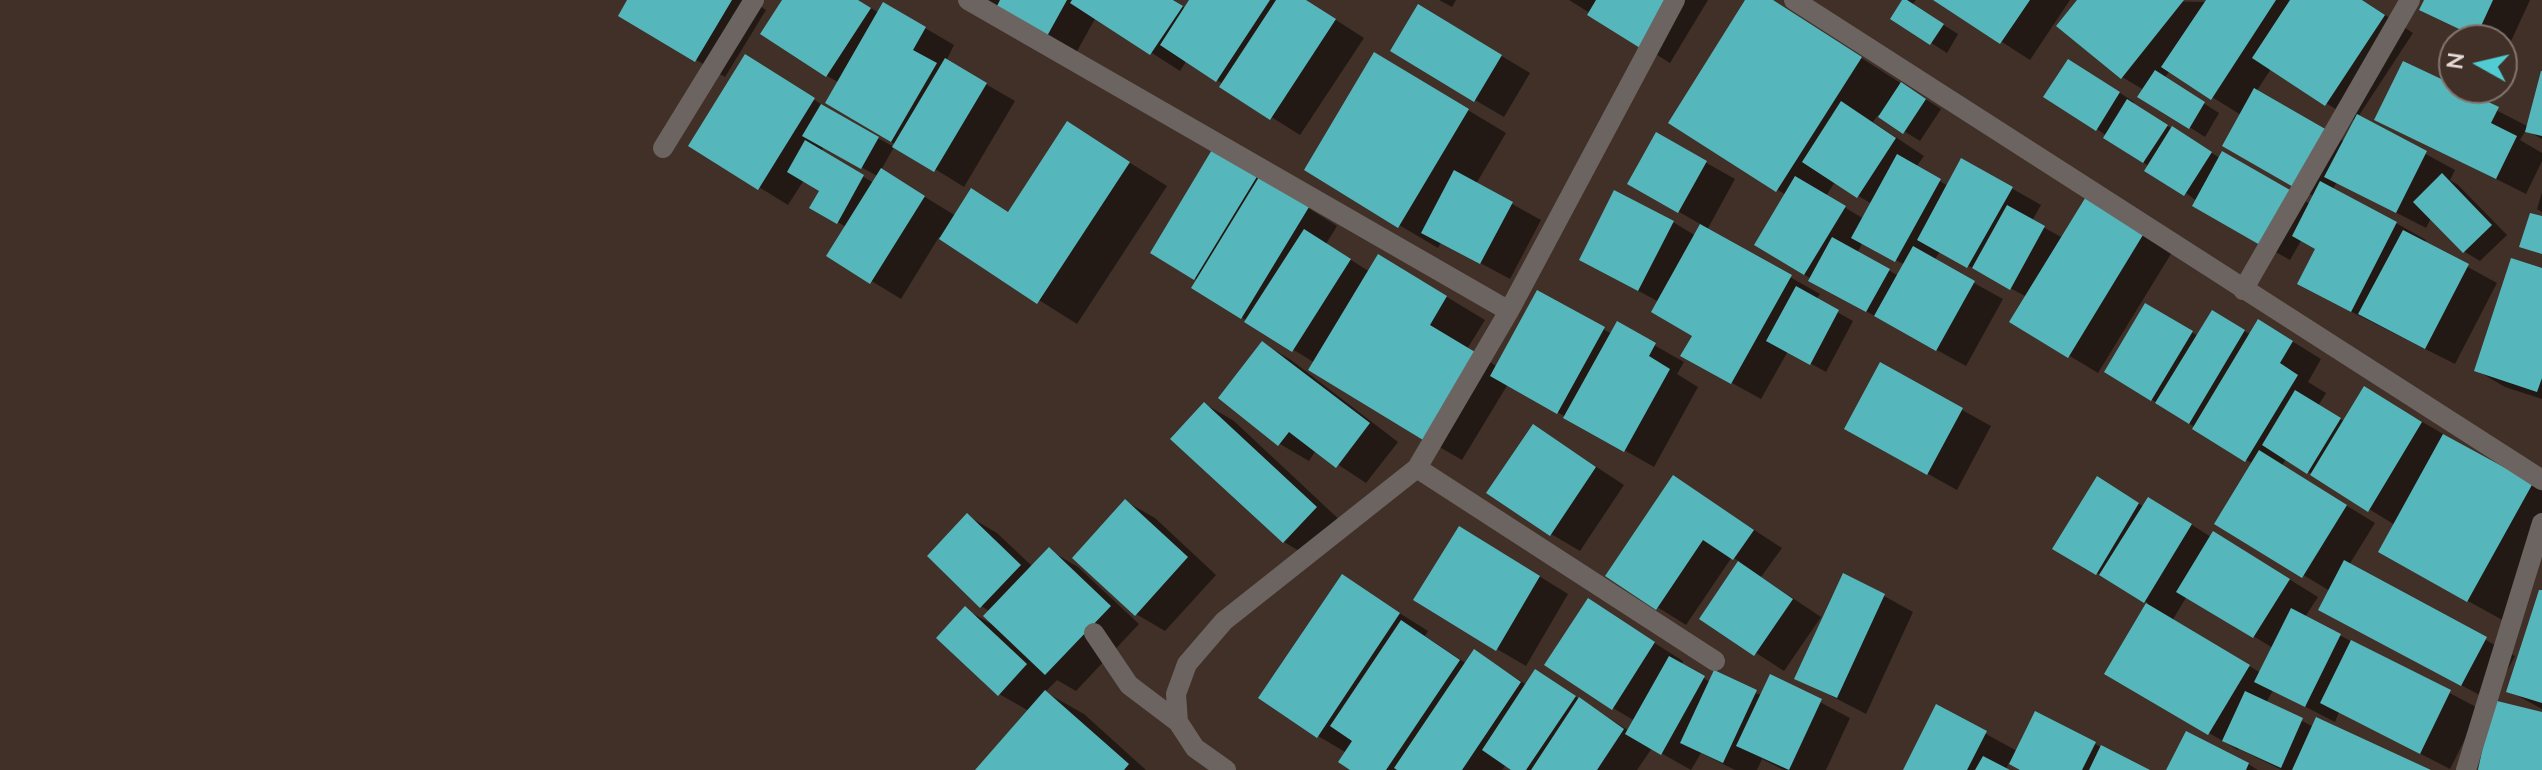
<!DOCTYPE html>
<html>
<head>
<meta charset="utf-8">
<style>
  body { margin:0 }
  #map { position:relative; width:2542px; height:770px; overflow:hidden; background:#403028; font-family:"Nunito Sans",sans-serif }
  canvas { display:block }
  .north { position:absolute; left:2438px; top:24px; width:80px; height:80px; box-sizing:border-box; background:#403028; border:2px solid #82746e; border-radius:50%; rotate:278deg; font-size:22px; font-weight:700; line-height:32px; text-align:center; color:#e6dbd7 }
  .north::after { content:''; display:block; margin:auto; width:28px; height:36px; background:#51ccd2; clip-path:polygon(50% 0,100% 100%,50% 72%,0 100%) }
</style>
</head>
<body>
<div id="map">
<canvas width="2542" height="770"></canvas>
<div class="north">N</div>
</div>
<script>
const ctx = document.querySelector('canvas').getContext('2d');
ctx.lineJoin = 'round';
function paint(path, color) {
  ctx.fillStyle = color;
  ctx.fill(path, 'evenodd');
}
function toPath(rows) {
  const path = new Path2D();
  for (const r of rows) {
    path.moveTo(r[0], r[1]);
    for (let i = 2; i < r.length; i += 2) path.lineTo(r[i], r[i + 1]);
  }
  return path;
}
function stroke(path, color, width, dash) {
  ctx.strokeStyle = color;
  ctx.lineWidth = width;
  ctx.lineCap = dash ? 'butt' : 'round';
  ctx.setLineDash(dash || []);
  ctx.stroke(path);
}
const shadow = toPath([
  [630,0,750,0,766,10,725,77,621,15],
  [784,0,858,0,879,13,884,4,954,45,946,61,1015,101,964,187,827,102,838,82,827,76],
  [979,0,1174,0,1186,9,1192,0,1305,0,1364,38,1300,135,1222,86,1223,84,1187,60,1180,71,1096,17,1076,53],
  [1439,0,1456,0,1452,7],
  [1569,0,1708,0,1670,63],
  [1747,0,1771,0,1941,109,1920,141,1878,115,1873,122,1924,156,1916,167,1948,186,1962,160,2041,205,2032,221,2063,238,2087,198,2174,249,2098,373,2012,321,2027,297,1940,251,1934,261,2003,299,1966,366,1840,297,1756,244,1786,195,1671,122],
  [1835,182,1872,204,1864,219,1826,196],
  [1863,242,1905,265,1899,276,1857,253],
  [1903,0,1916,0,1912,5,1958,34,1947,53,1893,19],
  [1937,0,2070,0,2030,60],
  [2080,0,2207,2,2208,0,2362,0,2413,33,2358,117,2455,170,2450,180,2458,185,2507,235,2480,261,2465,252,2431,218,2426,228,2337,182,2332,190,2396,223,2426,240,2424,243,2497,283,2455,364,2328,300,2318,248,2302,239,2290,260,2194,206,2197,201,2097,129,2084,70,2134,102,2133,105,2220,158,2223,154,2310,204,2315,197,2224,145,2241,115,2170,71,2164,78,2219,113,2205,137,2140,96,2144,90,2122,77],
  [2271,69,2355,121,2345,142,2256,92],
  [2426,0,2530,0,2506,52,2502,50,2502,40,2481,40,2422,9],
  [1448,24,1530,73,1504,117,1475,100],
  [2404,63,2529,127,2542,75,2542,139,2526,130,2520,140,2542,153,2542,161,2526,194,2377,119],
  [775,74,842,118,894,147,881,170,956,216,1010,213,1068,124,1167,186,1077,324,939,237,901,299,829,255,846,227,812,207,821,191,804,180,788,205,691,145],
  [824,146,877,176,874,183,821,152],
  [1413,77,1506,133,1476,184,1541,220,1510,279,1441,242,1438,248,1306,170],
  [1657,135,1735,179,1707,230,1820,294,1816,300,1853,321,1826,372,1788,351,1761,399,1712,372,1695,335,1659,302,1611,276,1673,222,1696,236,1702,225,1630,184],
  [1243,167,1337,226,1326,244,1370,272,1417,279,1485,320,1467,349,1498,367,1538,292,1612,334,1617,324,1684,362,1677,374,1698,387,1654,467,1508,384,1462,460,1424,438,1315,363,1193,287,1198,280,1152,252],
  [2542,192,2542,212,2537,209],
  [2542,270,2542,399,2505,387,2476,370],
  [2146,306,2198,336,2213,313,2251,335,2287,338,2321,359,2308,382,2326,393,2318,406,2344,421,2393,405,2542,491,2542,558,2506,622,2419,574,2395,525,2286,458,2282,466,2375,523,2349,565,2515,656,2491,701,2349,626,2330,591,2217,523,2253,464,2107,371],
  [1262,343,1291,360,1398,442,1366,483,1316,450,1309,461,1280,444],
  [1881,365,1991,426,1957,490,1876,445],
  [1205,404,1234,421,1345,525,1313,559,1284,542],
  [1534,426,1624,485,1580,551,1551,534],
  [1674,478,1782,548,1761,577,1821,617,1784,671,1702,618,1740,562,1732,557,1686,625,1608,576],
  [2126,496,2144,507,2178,516,2211,537,2242,550,2318,597,2305,617,2480,709,2450,769,2339,712,2335,722,2273,690,2266,703,2314,727,2426,770,2282,770,2239,749,2238,750,2107,673,2148,603,2097,573],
  [2187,596,2273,648,2261,673,2172,621],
  [1125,501,1155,518,1216,575,1165,631,1136,614],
  [968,516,997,533,1033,567,1049,550,1078,567,1139,624,1076,691,1057,680,1045,692,1084,714,1146,770,978,770,1029,711,999,694,965,609,993,625,991,612,981,606],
  [1489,545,1568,594,1526,666,1497,649],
  [1342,577,1428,631,1425,636,1467,664,1475,652,1527,685,1536,671,1629,731,1635,721,1613,708,1588,601,1683,661,1681,665,1710,682,1762,695,1771,676,1850,718,1826,770,1784,770,1762,759,1757,770,1735,770,1701,753,1691,770,1652,748,1637,770,1514,770,1506,765,1502,770,1353,770,1347,753,1318,736],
  [2542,592,2542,709,2509,691],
  [1884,596,1913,612,1866,714,1797,678],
  [1937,707,2017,751,2036,714,2146,770,2023,770,2009,762,2006,770,1905,770],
  [2187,733,2248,764,2258,770,2168,770]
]);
const building = toPath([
  [627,0,732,0,695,62,618,16],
  [782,0,858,0,871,8,826,77,760,34],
  [1000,0,1067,0,1046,38,995,10],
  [1072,0,1173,0,1183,6,1150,55,1070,3],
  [1189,0,1270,0,1216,82,1160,45],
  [1276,0,1306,0,1336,19,1270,120,1219,87],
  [1596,0,1669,0,1640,48,1587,15],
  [1745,0,1773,0,1862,57,1776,192,1668,123],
  [1902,0,1907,0,1944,24,1930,45,1890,19],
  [1933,0,2030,0,2000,44],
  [2077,0,2184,0,2121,79,2056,26],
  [2206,0,2276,0,2211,100,2161,67],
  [2290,0,2362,0,2385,15,2325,106,2252,58],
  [2424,0,2493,0,2476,37,2419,10],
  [883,2,926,27,913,50,937,63,891,142,825,103],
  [1418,4,1502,55,1474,102,1390,51],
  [1374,52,1469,109,1398,228,1304,170],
  [745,54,815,98,758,190,688,146],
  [945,58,987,83,934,172,892,147],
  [2068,59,2120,92,2096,131,2043,97],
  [2403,61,2454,85,2454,88,2459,88,2499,107,2491,123,2517,136,2496,179,2374,120],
  [2155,70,2205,102,2189,129,2137,97],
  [2541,71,2542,71,2542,136,2525,132],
  [1901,82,1926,99,1903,134,1878,117],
  [2254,88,2327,130,2295,188,2222,146],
  [2127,99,2168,125,2143,163,2103,138],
  [1841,101,1896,138,1857,198,1802,162],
  [821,104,879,137,861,169,802,136],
  [2357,114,2427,151,2396,213,2324,177],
  [1067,121,1130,162,1037,304,939,239,971,188,1008,212],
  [2172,126,2212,152,2184,196,2144,171],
  [1656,132,1707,161,1678,213,1627,184],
  [805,140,864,175,837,224,809,208,819,191,787,172],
  [1213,148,1258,175,1194,280,1150,253],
  [2222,151,2290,190,2260,245,2192,206],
  [1897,154,1941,179,1895,262,1851,238],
  [1961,158,2013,187,1967,268,1917,240],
  [881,168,925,196,870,284,826,256],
  [1454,170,1513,202,1480,264,1421,233],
  [2442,173,2492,225,2463,253,2413,202],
  [1795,176,1846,206,1804,275,1754,245],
  [1259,177,1309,207,1241,319,1191,288],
  [2320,181,2397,222,2351,312,2297,284,2315,249,2292,236],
  [1614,190,1674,221,1638,291,1579,260],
  [2087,195,2146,230,2068,358,2009,322],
  [2007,205,2045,226,2010,290,1972,268],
  [2530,213,2542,216,2542,254,2519,247],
  [1700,224,1792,275,1731,384,1680,356,1692,336,1651,312],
  [1304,229,1351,259,1292,352,1244,322],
  [2403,230,2469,264,2425,349,2358,314],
  [1832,237,1890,269,1866,312,1808,281],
  [1913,246,1975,281,1936,351,1874,316],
  [1378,254,1447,296,1430,325,1475,352,1423,440,1308,370],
  [2511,258,2542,268,2542,378,2537,392,2474,371],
  [1796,286,1839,310,1810,365,1766,341],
  [1537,290,1605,327,1557,414,1490,376],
  [2145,303,2193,331,2151,401,2104,372],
  [2212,310,2245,330,2189,424,2155,403],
  [2258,319,2293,341,2280,363,2298,375,2245,462,2192,429],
  [1617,321,1656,343,1649,356,1670,369,1624,452,1563,418],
  [1262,341,1370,423,1336,468,1289,432,1278,446,1218,398],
  [1880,362,1963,408,1927,475,1844,429],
  [2364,386,2422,422,2368,512,2310,475],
  [2295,390,2341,418,2307,474,2262,445],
  [1204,402,1317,507,1283,543,1170,439],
  [1533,424,1596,467,1550,536,1486,493],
  [2443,434,2533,483,2467,602,2378,552],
  [2259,450,2347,505,2302,578,2214,524],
  [1673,475,1754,530,1733,560,1703,540,1656,610,1605,576],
  [2097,476,2139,503,2096,575,2052,549],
  [2148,497,2192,524,2144,603,2099,575],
  [1125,499,1188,557,1135,616,1072,558],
  [967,513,1021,565,980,608,927,556],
  [1459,526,1540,576,1496,651,1413,600],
  [2213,531,2290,579,2253,638,2176,592],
  [1049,547,1111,606,1045,675,983,616],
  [2344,560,2487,637,2461,686,2318,610],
  [1738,561,1793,599,1754,656,1699,619],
  [1843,573,1885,594,1837,698,1794,679],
  [1342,574,1400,613,1317,738,1258,698],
  [2539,590,2542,590,2542,703,2506,692],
  [1588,598,1655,642,1612,710,1544,665],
  [2146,603,2250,665,2208,735,2104,674],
  [965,606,1027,664,998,696,936,638],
  [2291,608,2341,634,2305,707,2254,682],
  [1401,620,1460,660,1386,770,1350,770,1338,762,1352,741,1330,726],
  [2351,640,2451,690,2420,754,2320,703],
  [1474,649,1521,682,1462,770,1397,770,1394,768],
  [1669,656,1705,676,1661,755,1625,734],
  [1535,669,1576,696,1526,770,1511,770,1482,750],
  [1714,670,1757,690,1723,763,1680,743],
  [1770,674,1822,699,1789,770,1736,746],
  [1045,690,1129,764,1124,770,975,770],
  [2245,691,2303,718,2281,768,2222,741],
  [1579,697,1624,729,1597,770,1531,770],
  [2493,700,2542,712,2542,770,2478,770],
  [1936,704,1987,731,1967,770,1903,770],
  [2035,711,2096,742,2082,770,2020,770,2009,764],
  [2316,717,2431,770,2292,770],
  [2186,731,2249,763,2246,770,2166,770],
  [2101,745,2150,770,2089,770],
  [1983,756,2010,770,1975,770]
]);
const minor = toPath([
  [968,0,1509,311],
  [1794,0,2542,480],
  [663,148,754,0],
  [2243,290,2410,0],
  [1417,468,1715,661],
  [1094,633,1129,685,1178,722],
  [1226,770,1195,748,1178,722,1176,694,1187,664,1224,621,1417,468,1509,311,1675,0],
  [2466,770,2542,523]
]);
paint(shadow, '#0007');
paint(building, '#55b7bc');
stroke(minor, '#6c6460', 20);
</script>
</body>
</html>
